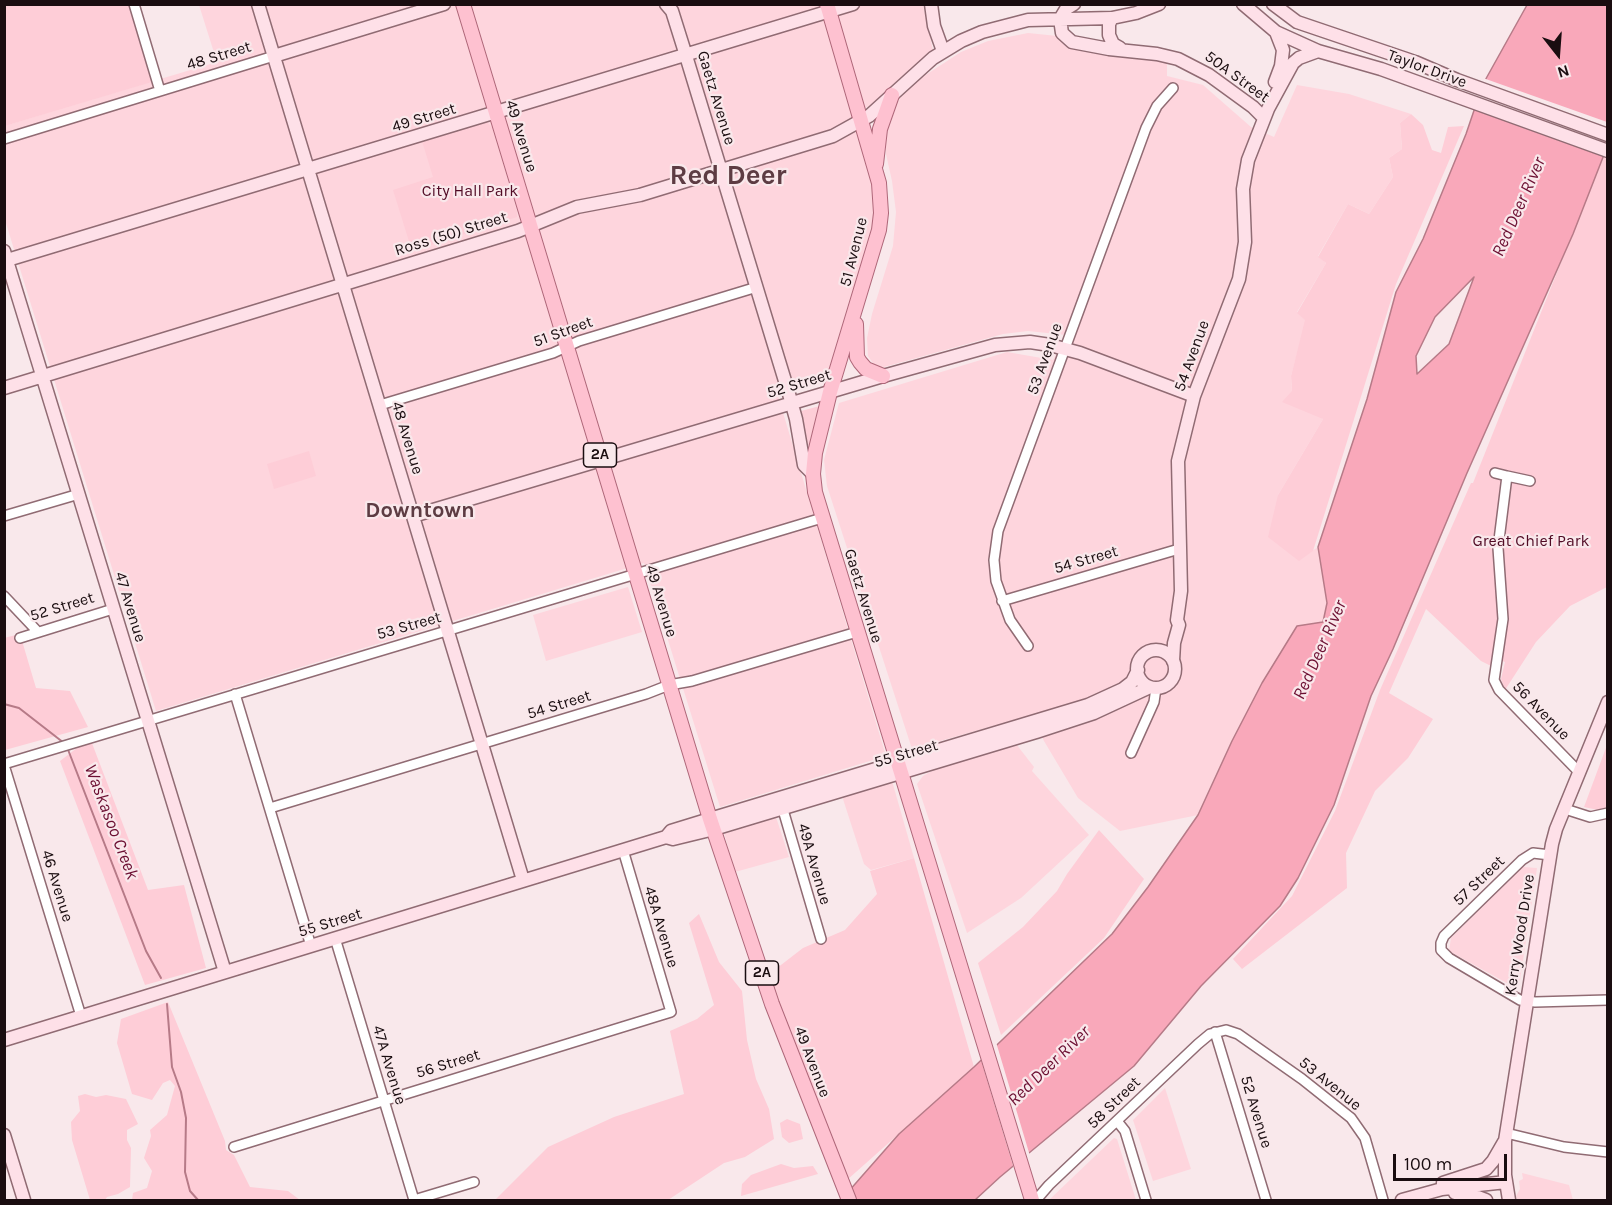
<!DOCTYPE html>
<html>
<head>
<meta charset="utf-8">
<style>
  body { margin:0 }
  #map { position:relative; width:1612px; height:1205px; overflow:hidden; background:#f9e8eb; font-family:Karla,sans-serif }
  canvas { display:block }
  .frame { position:absolute; inset:0; border:6px solid #1a0d10; pointer-events:none }
  .north { position:absolute; left:1528px; top:24px; width:60px; height:60px; -webkit-text-stroke:4px #f9e8eb; paint-order:stroke; rotate:163deg; font-size:16px; font-weight:700; line-height:24px; text-align:center; color:#1a0d10 }
  .north::after { content:''; display:block; margin:auto; width:21px; height:27px; background:#1a0d10; clip-path:polygon(50% 0,100% 100%,50% 72%,0 100%) }
  .scale { position:absolute; left:1393px; top:1154px; width:114px; height:27px; box-sizing:border-box; border:3px solid #1a0d10; border-top:0; padding-left:8px; font-size:18px; line-height:21px; white-space:nowrap; color:#1a0d10; -webkit-text-stroke:4px #f9e8eb; paint-order:stroke }
</style>
</head>
<body>
<div id="map">
<canvas width="1612" height="1205"></canvas>
<div class="frame"></div>
<div class="north">N</div>
<div class="scale">100 m</div>
</div>
<script>
const ctx = document.querySelector('canvas').getContext('2d');
ctx.lineJoin = 'round';
function paint(path, color) {
  ctx.fillStyle = color;
  ctx.fill(path, 'evenodd');
}
function toPath(rows) {
  const path = new Path2D();
  for (const r of rows) {
    if (r.length === 3) {
      path.moveTo(r[0] + r[2], r[1]);
      path.arc(r[0], r[1], r[2], 0, 2 * Math.PI);
      continue;
    }
    path.moveTo(r[0], r[1]);
    for (let i = 2; i < r.length; i += 2) path.lineTo(r[i], r[i + 1]);
  }
  return path;
}
function stroke(path, color, width, dash) {
  ctx.strokeStyle = color;
  ctx.lineWidth = width;
  ctx.lineCap = dash ? 'butt' : 'round';
  ctx.setLineDash(dash || []);
  ctx.stroke(path);
}
function label(font, color, halo, rows, align = 'center') {
  ctx.font = font + ' Karla,sans-serif';
  ctx.lineWidth = 4.5;
  ctx.setLineDash([]);
  ctx.textBaseline = 'middle';
  ctx.strokeStyle = halo;
  ctx.fillStyle = color;
  for (const [text, x, y, turn = 0] of rows) {
    ctx.save();
    ctx.translate(x, y);
    ctx.rotate((+turn || 0) * Math.PI / 180);
    ctx.textAlign = isNaN(turn) ? turn : align;
    if (halo) ctx.strokeText(text, 0, 0);
    ctx.fillText(text, 0, 0);
    ctx.restore();
  }
}
const built = toPath([
  [199,5,923,5,933,50,872,105,852,114,874,183,876,220,829,380,778,396,886,756,720,807,644,563,156,711,5,220,4,126,217,62],
  [1028,33,1116,42,1167,51,1167,76,1203,85,1251,127,1274,137,1297,85,1349,94,1411,114,1400,123,1402,149,1389,158,1393,177,1369,214,1348,204,1318,256,1326,263,1297,312,1306,320,1291,376,1292,391,1323,419,1278,495,1299,560,1318,547,1327,603,1323,622,1232,741,1198,815,1120,831,1078,798,1044,741,1032,715,912,749,827,486,824,460,839,403,1007,352,1053,360,1066,335,1028,331,1003,334,877,369,868,356,867,338,872,314,893,246,896,212,892,181,886,154,885,135,895,107,902,95,921,78,961,52,988,41],
  [628,587,642,632,546,661,533,615],
  [1013,740,1034,767,1032,771,1089,835,1021,898,967,933,917,784,923,776,935,769],
  [892,781,914,858,871,870,864,864,842,796],
  [775,814,789,857,735,872,724,833],
  [1523,867,1537,868,1520,980,1514,987,1449,951,1451,938],
  [1165,1088,1191,1169,1153,1181,1133,1120],
  [1114,1138,1117,1139,1136,1200,1049,1200],
  [1522,1173,1569,1185,1573,1200,1517,1200,1516,1196,1520,1189,1519,1181,1523,1179]
]);
const green = toPath([
  [4,5,129,5,152,82,5,126],
  [1411,114,1423,125,1432,150,1441,153,1448,127,1464,126,1396,284,1313,551,1299,561,1268,537,1278,495,1323,419,1282,402,1292,391,1291,376,1305,320,1297,313,1326,263,1318,257,1348,204,1369,214,1393,177,1389,158,1402,149,1400,123],
  [485,121,493,128,517,212,517,217,412,251,393,190,433,177,422,141],
  [1607,147,1607,587,1570,606,1536,642,1505,690,1501,679,1505,662,1491,657,1491,666,1481,661,1426,609,1389,693,1433,719,1408,758,1375,791,1346,853,1347,888,1242,969,1233,959,1292,896,1335,811,1380,690,1471,483,1473,483],
  [820,406,810,440,810,446,805,443,801,411],
  [309,451,316,476,274,489,267,464],
  [20,634,36,688,70,691,88,727,5,750,4,638],
  [90,738,148,890,184,885,206,968,145,985,60,761],
  [1607,745,1607,807,1598,810,1584,807],
  [1099,830,1144,879,1104,938,1001,1035,978,963,1023,927,1057,891,1067,874],
  [914,858,974,1067,847,1180,768,975,803,948,845,930,877,894,870,871],
  [699,914,719,962,742,991,747,1040,756,1079,769,1109,774,1139,745,1157,724,1163,668,1200,495,1200,548,1147,614,1117,684,1094,670,1031,697,1019,714,1005,689,923],
  [168,1002,225,1141,226,1150,234,1155,250,1187,288,1191,300,1200,132,1200,133,1193,147,1188,152,1171,144,1158,151,1136,150,1130,167,1115,175,1086,170,1080,163,1083,152,1100,132,1094,117,1043,121,1019],
  [85,1094,96,1097,106,1095,126,1099,138,1124,127,1130,127,1140,131,1148,130,1187,118,1194,107,1197,105,1200,90,1200,72,1140,71,1122,80,1111,78,1096],
  [787,1119,800,1124,803,1139,789,1143,782,1137,780,1123],
  [781,1164,794,1168,813,1166,818,1174,741,1196,742,1184,751,1175]
]);
const water = toPath([
  [1527,5,1607,5,1607,147,1573,234,1467,473,1393,649,1371,696,1334,805,1298,878,1280,906,1201,986,1134,1066,1000,1177,975,1200,841,1200,899,1134,974,1067,1112,934,1148,887,1198,815,1232,741,1262,683,1297,626,1323,622,1327,603,1318,547,1367,399,1396,292,1423,239,1466,134,1483,84,1527,5],
  [1474,277,1449,344,1417,374,1416,356,1435,317,1474,277]
]);
const pier = toPath([
  [1483,78,1607,122,1608,155,1472,107],
  [996,1042,1030,1156,1014,1169,980,1057]
]);
const stream = toPath([
  [4,704,19,708,64,743],
  [67,747,146,951,161,978],
  [167,1004,172,1067,181,1092,186,1118,185,1172,190,1191,198,1200]
]);
const street = toPath([
  [134,4,160,91],
  [4,139,274,56],
  [380,405,553,353,579,341,757,287],
  [1495,473,1507,476],
  [1530,481,1507,476,1498,548,1503,619,1494,680,1499,690,1579,772],
  [4,516,79,494],
  [4,596,38,632],
  [1002,601,1179,549],
  [20,638,113,609],
  [1028,646,1010,620,996,581,994,560,998,531,1146,128,1157,106,1173,88],
  [235,694,311,946],
  [1131,753,1154,702,1156,688],
  [4,764,822,518],
  [4,765,81,1016],
  [781,803,821,939],
  [270,808,646,694,669,685,692,681,857,632],
  [1565,809,1590,817,1608,813],
  [1550,855,1533,853,1522,860,1444,936,1441,943,1441,950,1449,958,1520,1000,1535,1002,1608,1000],
  [335,938,414,1200],
  [1215,1032,1266,1200],
  [1117,1121,1125,1131,1146,1200],
  [1506,1133,1564,1147,1608,1152],
  [234,1147,671,1012,623,850],
  [414,1200,474,1182],
  [1036,1200,1049,1185,1198,1044,1210,1034,1226,1030,1238,1034,1302,1079,1351,1118,1365,1138,1383,1200]
]);
const secondary = toPath([
  [258,4,523,880],
  [666,4,672,11,683,46,789,394,796,419,804,465,813,474],
  [931,4,934,26,943,51],
  [1074,4,1066,9,1060,19,1062,33,1072,42,1109,49,1157,54,1178,59,1209,75,1253,107,1264,118],
  [1243,4,1276,32,1318,51,1381,69,1608,151],
  [1273,4,1297,22,1415,62,1457,80,1608,135],
  [1112,18,1109,24,1109,35,1113,44,1120,48],
  [274,56,444,4],
  [1275,82,1281,66,1283,50,1276,32],
  [4,251,225,972],
  [4,261,853,4],
  [4,388,518,231,577,207,640,195,833,136,869,116,933,58,961,41,982,32,1028,20,1112,18,1136,13,1159,4],
  [413,516,883,376,995,345,1030,342,1050,345,1080,353,1194,396],
  [1156,669,19],
  [1173,661,1174,643,1179,625,1177,620,1181,591,1178,461,1194,396,1239,279,1245,242,1243,189,1248,160,1268,109,1293,63,1299,58,1318,51],
  [666,837,673,839,714,829,1036,732,1094,713,1150,687],
  [4,1040,666,837,671,831,710,819,1088,705,1123,689,1132,682,1138,670],
  [4,1135,24,1200],
  [1443,1183,1486,1169,1493,1161,1504,1142],
  [1455,1193,1473,1195,1486,1200],
  [1402,1200,1442,1189,1506,1182],
  [1509,1200,1505,1175,1505,1141,1552,844,1556,829,1608,702]
]);
const primary = toPath([
  [463,4,710,819,772,1004,849,1200],
  [827,4,879,183,881,213,879,230,830,392,815,453,813,474,815,492,1032,1200],
  [876,164,880,129,892,95],
  [856,324,857,357,860,362,866,369,883,376]
]);
const shields = [
  [600,455,33],
  [762,973,33]
];
const shieldNames = [
  ["2A",600,455],
  ["2A",762,973]
];
const streetNames = [
  ["48 Street",219,56,-17],
  ["Taylor Drive",1427,69,20],
  ["50A Street",1237,77,36],
  ["Gaetz Avenue",716,98,73],
  ["49 Street",424,118,-17],
  ["49 Avenue",521,136,73],
  ["Ross (50) Street",451,234,-17],
  ["51 Avenue",854,252,-76],
  ["51 Street",563,332,-20],
  ["54 Avenue",1192,356,-70],
  ["53 Avenue",1045,359,-70],
  ["52 Street",799,384,-17],
  ["48 Avenue",407,438,73],
  ["54 Street",1086,560,-16],
  ["Gaetz Avenue",863,596,73],
  ["49 Avenue",661,601,73],
  ["52 Street",62,607,-17],
  ["47 Avenue",130,607,73],
  ["53 Street",409,626,-16],
  ["54 Street",559,705,-17],
  ["56 Avenue",1541,711,46],
  ["55 Street",906,754,-16],
  ["49A Avenue",814,864,74],
  ["57 Street",1479,881,-44],
  ["46 Avenue",57,886,73],
  ["55 Street",330,923,-17],
  ["48A Avenue",661,927,73],
  ["Kerry Wood Drive",1520,935,-81],
  ["49 Avenue",812,1062,69],
  ["56 Street",448,1064,-17],
  ["47A Avenue",389,1065,73],
  ["53 Avenue",1330,1084,39],
  ["58 Street",1114,1103,-44],
  ["52 Avenue",1256,1112,73]
];
const parkNames = [
  ["City Hall Park",470,191],
  ["Great Chief Park",1531,541]
];
const waterNames = [
  ["Red Deer River",1519,207,-66],
  ["Red Deer River",1320,650,-66],
  ["Waskasoo Creek",111,822,69],
  ["Red Deer River",1049,1066,-44]
];
const districtNames = [
  ["Downtown",420,511]
];
const townNames = [
  ["Red Deer",728,176]
];
paint(built, '#fed5dd');
paint(green, '#fecdd7');
paint(water, '#f9a8ba');
stroke(water, '#b67a87', 1.5);
paint(pier, '#f9e8eb');
stroke(stream, '#b67a87', 2);
stroke(street, '#906b73', 12);
stroke(secondary, '#906b73', 15);
stroke(primary, '#ae6779', 16);
stroke(street, '#fff', 9);
stroke(secondary, '#fee0e8', 12);
stroke(primary, '#fec1d0', 14);
for (const [x, y, w] of shields) {
  const box = new Path2D();
  box.roundRect(x - w / 2, y - 12, w, 24, 4.5);
  ctx.fillStyle = '#f9e8eb';
  ctx.fill(box);
  stroke(box, '#1a0d10', 1.5);
}
label('bold 15px', '#1a0d10', null, shieldNames);
label('16px', '#1a0d10', '#f9e8eb', streetNames);
label('16px', '#510b25', '#f9e8eb', parkNames);
label('italic 18px', '#6c0f32', '#f9e8eb', waterNames);
label('bold 22px', '#5d3c43', '#f9e8eb', districtNames);
label('bold 28px', '#5d3c43', '#f9e8eb', townNames);
</script>
</body>
</html>
